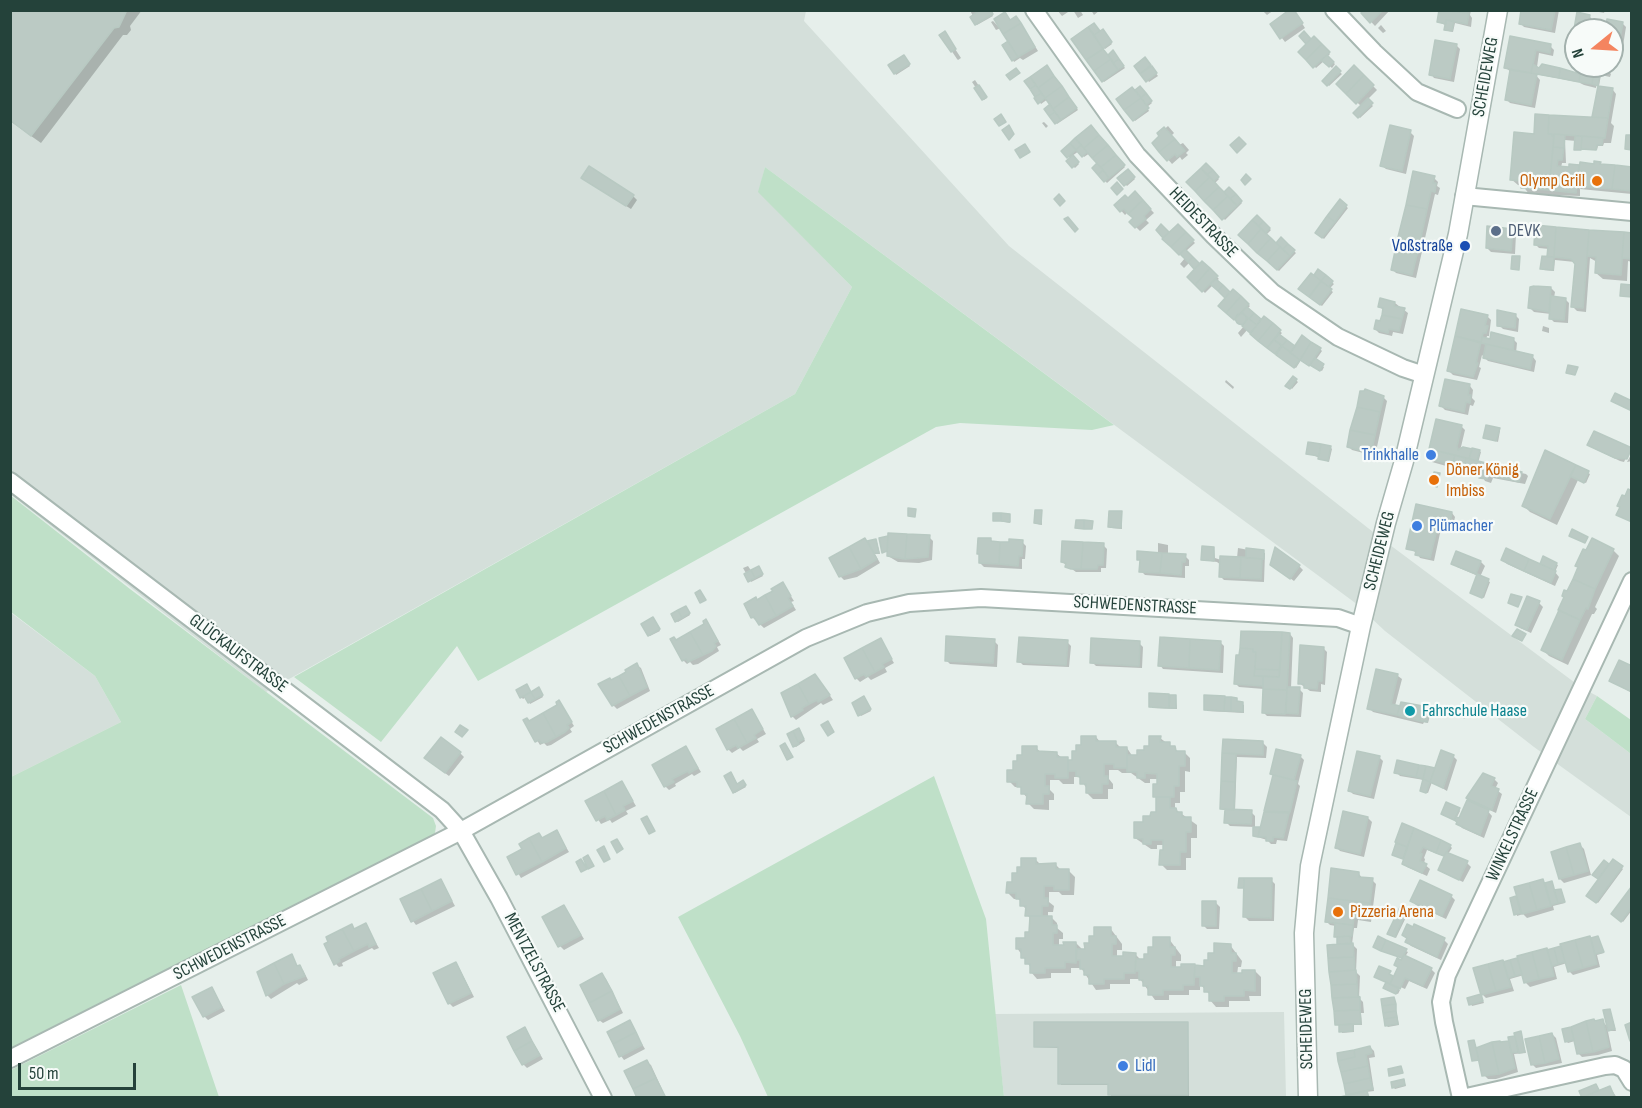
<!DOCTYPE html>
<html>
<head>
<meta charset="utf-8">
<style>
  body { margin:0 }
  #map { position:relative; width:1642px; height:1108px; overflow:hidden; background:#e6efeb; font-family:"Sofia Sans Condensed",sans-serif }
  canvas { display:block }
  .frame { position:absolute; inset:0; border:12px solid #24423a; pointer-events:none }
  .north { position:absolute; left:1564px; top:18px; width:60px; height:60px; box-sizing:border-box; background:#f7fbf9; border:2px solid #a3b1ad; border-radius:50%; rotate:252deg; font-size:16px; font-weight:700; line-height:24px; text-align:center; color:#24423a }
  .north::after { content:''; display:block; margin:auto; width:21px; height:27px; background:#f4845f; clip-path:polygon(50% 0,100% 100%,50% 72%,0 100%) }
  .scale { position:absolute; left:18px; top:1063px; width:118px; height:27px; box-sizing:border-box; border:3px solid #24423a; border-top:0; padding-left:8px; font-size:18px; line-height:21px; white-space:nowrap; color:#24423a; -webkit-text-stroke:4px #f7fbf9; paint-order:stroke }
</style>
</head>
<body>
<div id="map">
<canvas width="1642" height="1108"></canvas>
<div class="frame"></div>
<div class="north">N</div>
<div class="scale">50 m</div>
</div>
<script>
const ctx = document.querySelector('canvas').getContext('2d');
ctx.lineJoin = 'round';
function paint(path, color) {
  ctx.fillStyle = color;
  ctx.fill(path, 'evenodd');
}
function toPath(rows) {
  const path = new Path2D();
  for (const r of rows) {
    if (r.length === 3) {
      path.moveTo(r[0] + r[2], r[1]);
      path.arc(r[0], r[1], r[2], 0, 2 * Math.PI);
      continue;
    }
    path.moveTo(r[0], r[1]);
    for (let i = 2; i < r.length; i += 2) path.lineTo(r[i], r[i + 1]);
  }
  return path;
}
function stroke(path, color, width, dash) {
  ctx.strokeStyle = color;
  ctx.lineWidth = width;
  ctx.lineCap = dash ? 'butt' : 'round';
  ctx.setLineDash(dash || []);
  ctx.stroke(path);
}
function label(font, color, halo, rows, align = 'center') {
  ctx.font = font + ' "Sofia Sans Condensed",sans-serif';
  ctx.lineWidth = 4.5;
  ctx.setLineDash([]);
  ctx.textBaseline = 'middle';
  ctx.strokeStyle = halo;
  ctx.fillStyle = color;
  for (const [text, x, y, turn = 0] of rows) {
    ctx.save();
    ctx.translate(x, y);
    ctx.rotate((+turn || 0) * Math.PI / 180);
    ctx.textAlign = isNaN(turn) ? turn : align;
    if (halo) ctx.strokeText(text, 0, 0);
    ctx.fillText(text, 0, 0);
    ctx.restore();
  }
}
const built = toPath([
  [10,11,806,11,804,21,1009,246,1382,539,1582,688,1597,696,1585,719,1631,754,1631,817,1534,747,1385,631,1354,602,765,167,759,192,852,287,795,394,266,692,11,495],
  [10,612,95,676,121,722,11,777],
  [1284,1012,1286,1097,1004,1097,995,1014]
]);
const green = toPath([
  [765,167,1114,425,1092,430,960,423,936,427,478,681,457,646,381,742,294,677,795,394,852,287,758,192],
  [10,495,130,589,433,818,436,826,435,833,429,839,11,1049,11,777,121,722,95,676,11,612],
  [1597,696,1631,720,1631,754,1585,719],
  [934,776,986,919,1004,1097,768,1097,740,1036,678,917],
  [181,985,219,1097,11,1097,11,1070]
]);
const shadow = toPath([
  [10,10,142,10,130,26,131,30,127,35,123,35,41,143,10,121],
  [970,10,990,10,993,16,977,25],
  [1057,10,1071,10,1062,16],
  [1073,10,1080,10,1083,15,1078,18],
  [1091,10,1100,10,1094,15],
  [1262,10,1274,10,1267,15],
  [1360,10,1390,10,1375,26],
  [1441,10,1471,10,1470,15,1472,18,1471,27,1455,23,1453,32,1448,31,1447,26,1439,22],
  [1523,10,1559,10,1555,33,1524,27,1520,23],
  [1589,10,1605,10,1604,13],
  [1005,14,1011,21,1020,22,1038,51,1023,60,1020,58,1014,62,1013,60,1012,48,1001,28,996,30,991,22,993,21,998,26],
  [1296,14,1305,28,1285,42,1272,25],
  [1578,14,1589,16,1593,20,1591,30,1576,30,1576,42,1573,40],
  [1622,23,1626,27,1623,46,1620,45,1619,50,1612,49,1612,30,1607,30],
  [1094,25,1100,33,1102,31,1112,44,1105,49,1092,30,1090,32,1108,56,1113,52,1125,68,1104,82,1074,39],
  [1381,25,1386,31,1383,33,1378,28],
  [1304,33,1311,41,1314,38,1330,54,1327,57,1335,64,1332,68,1324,61,1316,68,1300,52,1308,44,1301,36],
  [941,35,946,35,961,58,958,60,957,59],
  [1511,38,1550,46,1554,50,1553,56,1539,53,1537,67,1540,70,1578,75,1577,82,1535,74,1540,80,1535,108,1510,103,1506,99,1511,72,1506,68],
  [1456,45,1460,49,1454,82,1434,78,1431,74],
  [905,58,910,66,896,75,895,73],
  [1145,59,1158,76,1149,82,1136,66],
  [1583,66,1600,66,1599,68,1607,70,1611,74,1610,77,1601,75,1599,86,1596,86,1596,88,1584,85,1580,83],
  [1354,67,1377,90,1367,100,1373,106,1360,118,1355,113,1362,107,1338,84],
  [1048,69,1078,110,1057,124,1052,105,1048,99,1041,104,1026,82],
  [1336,69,1342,74,1329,86,1324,81],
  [975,80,987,98,984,100,972,82],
  [1140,88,1152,103,1147,107,1149,111,1135,121,1118,100],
  [1613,90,1616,94,1611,123,1614,126,1611,143,1604,143,1603,146,1598,146,1597,150,1577,150,1576,141,1565,140,1566,163,1562,163,1561,168,1570,169,1571,165,1600,163,1603,166,1632,168,1632,194,1580,189,1580,196,1529,194,1523,186,1518,185,1511,179,1536,136,1596,119,1594,117],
  [1044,122,1048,126,1046,128,1042,123],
  [1168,126,1174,133,1171,136,1179,145,1183,143,1189,150,1186,153,1188,155,1182,160,1180,157,1172,164,1154,143,1161,137,1159,134],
  [1090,127,1125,167,1107,183,1094,168,1099,164,1090,153,1084,157,1079,151,1072,156,1079,164,1075,168,1068,161,1071,159,1063,151],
  [1410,132,1414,136,1406,174,1386,169,1382,166],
  [1206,165,1219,179,1214,184,1224,194,1229,189,1242,203,1225,220,1188,182],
  [1128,171,1135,179,1127,186,1119,178],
  [1434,178,1438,182,1437,186,1440,188,1438,195,1435,194,1416,278,1396,273,1392,269],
  [587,181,633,196,637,200,631,209],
  [1135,193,1154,213,1146,220,1149,223,1140,231,1131,222,1135,219,1128,212,1125,215,1116,205,1128,200],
  [1340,202,1348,208,1324,239,1317,232],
  [1257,217,1271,230,1266,235,1277,245,1281,239,1296,253,1279,271,1240,235],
  [1161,226,1169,234,1178,226,1195,243,1186,251,1200,266,1210,270,1219,279,1216,281,1230,294,1233,291,1250,306,1247,309,1261,322,1264,319,1282,333,1279,336,1295,348,1302,337,1320,349,1322,351,1315,361,1324,367,1322,371,1301,360,1296,368,1279,357,1248,329,1241,337,1238,333,1244,326,1220,306,1227,298,1213,285,1205,293,1189,277,1196,269,1190,262,1184,268,1180,264,1185,258,1158,230],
  [1512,230,1516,234,1515,254,1491,252,1487,248],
  [1588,231,1590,233,1632,235,1632,262,1628,261,1627,281,1603,279,1596,273,1597,262,1590,258,1586,312,1577,311,1573,307,1575,262,1555,260,1554,271,1543,270,1542,269,1548,258,1549,249,1539,248,1535,244],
  [1319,272,1334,284,1329,289,1333,292,1322,306,1300,289],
  [1551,288,1555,292,1554,298,1565,299,1569,303,1568,323,1554,322,1550,318,1551,314,1534,312,1530,308],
  [1395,303,1408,313,1403,334,1393,332,1392,336,1379,333,1375,329,1382,323,1384,311,1380,307],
  [1515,315,1519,319,1518,332,1503,329,1499,325],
  [1487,316,1491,320,1489,336,1487,336,1486,340,1513,339,1517,343,1516,353,1533,357,1536,361,1534,372,1488,361,1482,355,1479,367,1481,368,1477,380,1453,375,1449,371],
  [1543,326,1549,328,1549,333,1542,331],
  [1293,378,1298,382,1292,389,1287,385],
  [1226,380,1234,387,1233,389,1225,382],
  [1470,386,1473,390,1472,398,1475,401,1473,406,1470,405,1468,415,1445,410,1441,406],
  [1383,397,1387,401,1375,456,1352,450,1348,446],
  [1461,426,1465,430,1460,451,1479,451,1481,452,1478,463,1526,474,1528,476,1525,484,1493,478,1491,483,1485,481,1482,476,1432,462,1429,458],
  [1499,429,1500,431,1498,442,1485,437],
  [1589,444,1630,449,1624,462,1620,461,1593,448],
  [1330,447,1332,449,1329,462,1308,453],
  [1546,452,1590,474,1586,483,1578,480,1557,525,1530,512,1524,506],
  [1632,453,1632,461,1627,462],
  [1418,505,1452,513,1455,517,1453,526,1442,524,1434,561,1420,558,1417,553,1408,548],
  [1042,512,1042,525,1037,524,1035,523],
  [1121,513,1122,529,1111,528,1109,527],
  [1009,515,1010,523,994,520],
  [929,537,933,541,932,560,919,563,898,562,888,556,889,552,883,552,887,538],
  [865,540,867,542,876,540,877,542,880,554,875,554,880,563,857,577,844,580,840,576],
  [991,540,994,543,1022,542,1026,546,1025,559,1022,559,1022,569,984,567,980,563],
  [1158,543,1168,545,1168,555,1185,556,1189,560,1189,566,1185,566,1185,578,1145,575,1141,571,1142,562,1138,559,1160,554,1158,552],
  [1103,545,1107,549,1106,568,1101,568,1101,572,1076,572,1062,562],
  [1238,548,1265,553,1264,582,1224,580,1220,576,1221,565,1217,562,1203,560,1214,549,1215,558,1221,560,1237,558],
  [1613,550,1619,556,1595,607,1597,609,1594,614,1592,614,1568,665,1549,656,1542,649,1560,611,1565,592,1568,593],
  [1503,560,1540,566,1556,564,1558,565,1555,572,1559,577,1555,586,1507,564],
  [1481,562,1485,566,1480,577,1490,582,1484,598,1473,594,1478,576,1457,567,1453,563],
  [748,566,752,572,760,570,763,576,751,582,743,568],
  [1299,566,1303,570,1294,581,1276,568],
  [783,584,794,601,791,602,796,610,764,628,752,617,746,605,775,592],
  [1539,603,1543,607,1531,633,1520,628,1516,624],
  [687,609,690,615,678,622,676,621],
  [654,620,660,631,650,636,649,635],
  [706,621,721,645,717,647,719,651,698,664,693,665,690,662,687,664,683,660,676,641,706,624],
  [1290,634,1293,638,1291,688,1299,689,1303,693,1301,717,1267,716,1263,712,1264,689,1239,687,1235,683,1237,656],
  [880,640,894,663,885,668,887,672,871,680,868,677,860,682,856,678],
  [994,641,998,645,997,667,950,664,946,660],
  [1067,642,1071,646,1069,667,1023,665,1019,661],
  [1220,642,1224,646,1223,673,1163,669,1160,665],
  [1139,643,1143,647,1142,668,1096,666,1092,662],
  [1323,648,1327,652,1325,685,1321,684,1321,692,1310,691,1299,683],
  [637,665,641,668,650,691,617,709,613,705,611,682,628,672],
  [1632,668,1632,693,1611,681],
  [1377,671,1398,676,1402,679,1395,706,1429,710,1431,711,1428,723,1424,722,1423,724,1373,712,1369,708],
  [819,680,833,700,823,705,821,703,796,720,792,716],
  [528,687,531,693,540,691,543,697,530,704,526,697,523,699,521,697],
  [1151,694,1176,697,1177,709,1152,708],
  [1206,697,1236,699,1238,703,1244,705,1244,713,1207,711],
  [865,700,871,711,861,716,860,715],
  [559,702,574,726,570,729,572,732,551,745,547,746,544,743,540,745,525,721,529,722,559,706],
  [752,711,766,734,757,739,759,742,743,751,740,748,732,753,728,749],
  [800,731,805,741,796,747,794,746],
  [1096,737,1101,743,1116,743,1121,748,1127,748,1133,757,1146,752,1160,738,1179,752,1184,752,1190,758,1190,772,1185,771,1185,792,1180,792,1180,803,1175,803,1175,809,1197,825,1197,838,1191,838,1191,858,1186,858,1186,870,1167,870,1161,864,1164,845,1157,845,1157,849,1151,849,1135,838,1145,823,1157,814,1157,799,1155,796,1158,779,1150,779,1150,783,1145,783,1131,773,1122,773,1118,770,1109,770,1109,779,1113,784,1113,789,1108,789,1108,799,1093,799,1087,793,1087,789,1079,777,1074,777,1074,784,1063,784,1059,780,1050,780,1050,790,1054,794,1054,800,1049,800,1049,810,1034,809,1028,803,1028,799,1023,793,1023,790,1020,787,1015,787,1009,781,1019,762,1036,748,1042,753,1056,753,1062,758,1073,761,1082,747],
  [1224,741,1263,743,1267,747,1266,758,1237,757,1235,811,1251,812,1255,816,1255,827,1230,826,1226,822,1226,810,1221,808],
  [686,748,701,772,694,776,692,774,675,784,676,786,669,790,665,786],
  [460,753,464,757,449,776,430,762],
  [1300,756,1304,760,1298,784,1300,786,1287,841,1277,840,1276,844,1271,844,1267,840,1254,836,1255,829,1262,829,1274,776,1272,774],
  [1453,756,1457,760,1447,791,1432,782,1428,793,1423,792,1424,780,1400,776,1396,772,1435,771],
  [1379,757,1383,761,1374,799,1353,794,1349,790],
  [1494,779,1498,783,1495,789,1502,794,1496,813,1485,808,1492,816,1484,838,1462,828,1457,822,1442,814,1459,809,1460,811,1456,819,1460,820,1475,805,1468,798],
  [622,783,636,806,626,811,628,814,612,823,610,820,601,824,587,802],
  [744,783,746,787,735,793,734,792,737,785],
  [1368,818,1372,822,1364,857,1340,851,1336,847],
  [1403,825,1450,846,1452,848,1448,854,1467,863,1471,867,1463,882,1444,873,1440,869,1446,857,1427,850,1424,858,1425,859,1424,864,1430,869,1427,876,1407,867,1403,863,1405,859,1394,854],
  [557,832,569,852,521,878,509,858],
  [1580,845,1584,849,1591,875,1564,883,1560,879],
  [1036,860,1041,865,1056,865,1061,870,1068,870,1075,877,1074,895,1062,895,1059,892,1049,892,1049,902,1054,906,1053,912,1048,912,1048,917,1051,917,1057,923,1057,928,1063,933,1063,939,1059,939,1059,947,1076,943,1083,950,1086,950,1095,938,1110,928,1122,944,1122,950,1117,950,1117,958,1135,954,1142,961,1154,949,1169,939,1181,955,1181,961,1176,961,1176,969,1183,969,1183,965,1206,967,1215,955,1230,945,1242,961,1241,967,1238,967,1237,975,1255,971,1261,977,1261,996,1249,996,1250,1001,1229,1001,1229,1007,1216,1007,1210,1000,1210,995,1200,984,1200,990,1189,990,1189,995,1169,995,1169,1000,1155,1000,1140,979,1130,979,1130,984,1110,984,1110,989,1096,990,1081,968,1071,968,1071,973,1051,973,1051,978,1037,979,1031,972,1031,968,1017,948,1031,934,1031,919,1027,915,1027,910,1022,905,1022,902,1018,899,1014,899,1008,893,1018,874],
  [1613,861,1623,869,1598,903,1588,896,1600,879,1594,875,1604,862,1609,866],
  [1359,874,1363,879,1372,880,1376,884,1371,922,1358,920,1357,928,1354,928,1352,944,1357,949,1356,972,1360,976,1359,998,1363,1002,1364,1013,1361,1013,1362,1025,1354,1025,1354,1032,1342,1033,1341,1026,1336,1024,1338,938,1335,937,1336,926,1330,925,1326,921],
  [1271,880,1275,884,1274,921,1249,921,1245,917,1246,889,1240,887],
  [441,881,455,906,416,925,413,921],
  [1543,881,1555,892,1560,890,1565,903,1553,906,1554,910,1527,918,1523,914,1517,916,1516,898,1520,902],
  [1632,888,1632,910,1623,922,1613,914],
  [1451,896,1455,900,1446,919,1416,905,1412,901],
  [1216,903,1220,907,1219,929,1207,929,1203,925],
  [564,907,584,939,564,950,560,946],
  [1407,910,1409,911,1396,938,1390,935],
  [365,925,379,948,374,950,372,948,342,963,343,966,339,967,336,964,352,926,355,930],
  [1415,926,1444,940,1448,944,1441,960,1411,946,1407,942,1408,940,1404,935],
  [1379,938,1406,951,1408,952,1405,957,1431,969,1435,973,1427,989,1409,981,1405,989,1394,984,1394,988,1400,990,1398,994,1387,990,1388,983,1377,978,1390,972,1390,976,1394,979,1399,968,1395,965,1402,963,1403,959,1376,948],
  [1590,938,1599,939,1604,953,1597,955,1600,967,1573,975,1569,971,1567,963,1554,967,1557,979,1530,987,1526,983,1524,975,1510,979,1514,991,1486,998,1482,994,1504,963],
  [291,956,298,967,303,970,308,980,299,985,297,983,271,999,267,995],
  [456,964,459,968,474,997,453,1007,449,1003],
  [602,975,606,979,623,1013,603,1023,599,1020],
  [212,989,225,1011,208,1020,204,1016],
  [1481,996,1484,1003,1472,1006,1471,1004],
  [1394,999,1399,1025,1388,1027,1386,1025],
  [1610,1010,1616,1031,1611,1031,1607,1027,1612,1051,1598,1055,1582,1057,1578,1053,1575,1041,1568,1043,1566,1041,1602,1021,1609,1028],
  [629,1022,645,1049,624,1060,621,1056],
  [1188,1023,1189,1096,1111,1096,1110,1085,1061,1085,1059,1048,1035,1047],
  [525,1029,543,1059,527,1068,523,1064],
  [1520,1033,1526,1053,1514,1054,1518,1072,1496,1079,1488,1079,1484,1075,1481,1061,1474,1061,1474,1041,1477,1049,1510,1042],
  [1552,1034,1556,1038,1562,1063,1536,1068,1532,1064],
  [1370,1047,1374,1051,1375,1057,1369,1058,1374,1091,1366,1092,1371,1098,1343,1098,1349,1096,1339,1054],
  [647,1062,651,1065,666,1098,639,1098],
  [1404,1080,1406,1086,1395,1089,1393,1087],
  [1596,1085,1600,1092,1610,1087,1617,1098,1584,1097]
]);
const building = toPath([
  [10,10,127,10,119,27,114,28,31,136,10,120,10,10],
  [980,10,991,10,993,14,975,25,970,17,980,10],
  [1289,10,1294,10,1303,23,1280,39,1270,24,1289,10],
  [1363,10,1383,10,1370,23,1361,13,1363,10],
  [1439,10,1469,13,1467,24,1446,20,1446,24,1437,22,1439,10],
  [1521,10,1555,10,1551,30,1519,24,1521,10],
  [1005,12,1010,20,1016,16,1021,23,1003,34,994,19,1005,12],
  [1577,12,1590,15,1587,30,1576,30,1576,41,1572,40,1577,12],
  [1607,19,1623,22,1619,43,1612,41,1612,30,1605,30,1607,19],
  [1446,20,1454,21,1452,31,1444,30,1446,20],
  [1021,23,1035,47,1018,57,1003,34,1021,23],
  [1094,23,1100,31,1094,35,1088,27,1094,23],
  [1088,27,1103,49,1086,60,1071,39,1088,27],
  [1103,29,1112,42,1103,49,1094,35,1103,29],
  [945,31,956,49,951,52,939,35,945,31],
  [1304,31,1311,39,1306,44,1299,36,1304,31],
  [1314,36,1322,44,1306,60,1298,52,1314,36],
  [1510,36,1551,44,1550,53,1536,50,1531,73,1504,68,1510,36],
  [1435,40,1457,44,1450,79,1429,75,1435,40],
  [1008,41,1018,57,1012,61,1002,45,1008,41],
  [1322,44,1330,52,1313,68,1306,60,1322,44],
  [1103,49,1111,59,1094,71,1086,60,1103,49],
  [1113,50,1119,59,1113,63,1108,55,1113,50],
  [904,55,910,64,894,74,888,65,904,55],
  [1327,55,1334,62,1329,67,1321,60,1327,55],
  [1145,57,1151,65,1140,74,1134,66,1145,57],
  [1111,59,1118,70,1102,82,1094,71,1111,59],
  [1119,59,1124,66,1118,70,1113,63,1119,59],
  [1533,64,1539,68,1542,64,1560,68,1559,78,1531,73,1533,64],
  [1047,65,1054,76,1038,88,1030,77,1047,65],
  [1354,65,1364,75,1346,94,1336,84,1354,65],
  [1152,66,1157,73,1146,82,1140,74,1152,66],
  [1336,66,1341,71,1327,86,1322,81,1336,66],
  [1581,66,1608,68,1607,74,1594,71,1592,84,1579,82,1581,66],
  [1016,68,1020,73,1010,80,1006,75,1016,68],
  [1560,68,1580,74,1579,82,1559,78,1560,68],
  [1510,70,1537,74,1531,105,1505,100,1510,70],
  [1594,71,1600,73,1598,86,1592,84,1594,71],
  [1364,75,1374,85,1356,104,1346,94,1364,75],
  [1054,76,1062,86,1045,98,1036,85,1038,88,1054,76],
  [1030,77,1036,85,1030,89,1024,81,1030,77],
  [979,85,987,97,982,100,974,88,979,85],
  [1036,85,1041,93,1035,97,1030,89,1036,85],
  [1062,86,1069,97,1053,109,1055,112,1045,98,1062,86],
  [1140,86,1146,93,1141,98,1135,90,1140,86],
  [1598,86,1613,88,1608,118,1592,117,1598,86],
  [1132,87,1141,98,1124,110,1116,99,1132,87],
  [1041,93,1045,98,1038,104,1034,98,1041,93],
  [1146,93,1152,101,1146,105,1141,98,1146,93],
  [1069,97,1077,108,1061,120,1053,109,1069,97],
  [1141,98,1149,108,1133,121,1124,110,1141,98],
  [1368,98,1373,103,1358,118,1353,113,1368,98],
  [1050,104,1055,112,1049,116,1044,109,1050,104],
  [1055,112,1061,120,1055,124,1049,116,1055,112],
  [1001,114,1006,122,999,126,994,119,1001,114],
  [1535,114,1549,115,1548,134,1552,134,1552,136,1554,137,1549,190,1521,188,1522,181,1510,180,1514,132,1534,134,1535,114],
  [1549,115,1608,118,1605,138,1554,134,1554,137,1552,136,1552,134,1548,134,1549,115],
  [1009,125,1014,134,1009,140,1002,130,1009,125],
  [1091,125,1099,135,1084,148,1075,138,1091,125],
  [1390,125,1411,130,1402,171,1380,166,1390,125],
  [1164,127,1175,139,1159,152,1152,143,1159,136,1157,133,1164,127],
  [1554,134,1565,135,1564,148,1553,147,1554,134],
  [1099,135,1108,145,1092,158,1081,145,1084,148,1099,135],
  [1626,135,1632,135,1632,150,1625,149,1626,135],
  [1575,136,1582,136,1581,150,1574,150,1575,136],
  [1582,136,1603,138,1602,145,1597,145,1596,150,1581,149,1582,136],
  [1239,137,1246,144,1237,153,1230,145,1239,137],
  [1075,138,1081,145,1076,150,1070,143,1075,138],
  [1175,139,1185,151,1177,157,1175,154,1167,161,1159,152,1175,139],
  [1070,143,1076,150,1067,158,1061,151,1070,143],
  [1025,144,1030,152,1020,158,1015,150,1025,144],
  [1081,145,1087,152,1082,157,1076,150,1081,145],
  [1108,145,1116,155,1101,167,1103,170,1092,158,1108,145],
  [1553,147,1564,148,1562,160,1558,160,1557,166,1569,167,1569,164,1579,165,1576,193,1549,190,1553,147],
  [1073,155,1079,162,1072,168,1066,161,1073,155],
  [1116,155,1125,165,1109,178,1101,167,1116,155],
  [1594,161,1601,162,1600,164,1615,165,1612,189,1577,186,1580,162,1594,164,1594,161],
  [1097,163,1103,170,1098,175,1092,168,1097,163],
  [1206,163,1213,170,1207,175,1201,168,1206,163],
  [1615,165,1632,167,1632,191,1612,189,1615,165],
  [589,166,634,195,626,206,581,178,589,166],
  [1201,168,1210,177,1195,191,1186,182,1201,168],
  [1128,169,1135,177,1124,186,1117,178,1128,169],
  [1103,170,1109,178,1104,182,1098,175,1103,170],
  [1213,170,1219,177,1214,181,1207,175,1213,170],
  [1413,171,1435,176,1433,183,1436,183,1435,192,1431,191,1427,209,1406,205,1413,171],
  [1246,174,1251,179,1245,185,1241,180,1246,174],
  [1210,177,1219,187,1204,201,1195,191,1210,177],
  [1117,182,1123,189,1117,195,1111,188,1117,182],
  [1219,187,1228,196,1213,210,1204,201,1219,187],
  [1229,187,1236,194,1230,199,1224,192,1229,187],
  [1135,191,1143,200,1128,214,1124,209,1120,212,1114,205,1125,195,1128,198,1135,191],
  [1059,194,1065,201,1060,206,1054,199,1059,194],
  [1236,194,1242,201,1237,206,1230,199,1236,194],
  [1228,196,1237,206,1222,220,1213,210,1228,196],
  [1340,199,1347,205,1335,222,1327,216,1340,199],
  [1143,200,1151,209,1144,216,1146,219,1135,228,1129,222,1133,218,1128,214,1143,200],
  [1406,205,1427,209,1420,242,1398,237,1406,205],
  [1257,215,1263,221,1259,226,1252,220,1257,215],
  [1327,216,1335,222,1322,238,1315,233,1327,216],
  [1068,217,1078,229,1075,232,1064,219,1068,217],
  [1252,220,1261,229,1248,244,1238,235,1252,220],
  [1263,221,1270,228,1266,233,1259,226,1263,221],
  [1161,224,1169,232,1163,238,1156,230,1161,224],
  [1178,224,1186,232,1171,247,1162,239,1178,224],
  [1535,225,1556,227,1554,257,1547,257,1548,246,1534,245,1535,225],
  [1487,226,1513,229,1511,251,1486,248,1487,226],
  [1556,227,1589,230,1583,308,1571,307,1575,264,1571,259,1554,257,1556,227],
  [1261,229,1271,238,1257,253,1248,244,1261,229],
  [1589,230,1624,232,1621,275,1595,273,1596,257,1587,256,1589,230],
  [1186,232,1194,240,1179,255,1171,247,1186,232],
  [1624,232,1632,233,1632,259,1622,258,1624,232],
  [1281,237,1288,244,1283,249,1276,243,1281,237],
  [1398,237,1420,242,1412,275,1391,270,1398,237],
  [1271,238,1280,247,1267,261,1257,253,1271,238],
  [1288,244,1295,250,1290,256,1283,249,1288,244],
  [1280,247,1290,256,1277,270,1267,261,1280,247],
  [1185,249,1193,257,1188,262,1180,254,1185,249],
  [1512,256,1520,256,1519,270,1511,269,1512,256],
  [1542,256,1554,257,1553,270,1540,269,1542,256],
  [1193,257,1200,264,1194,269,1188,262,1193,257],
  [1202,261,1210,268,1195,285,1187,277,1202,261],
  [1210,268,1218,276,1202,292,1195,285,1210,268],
  [1318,269,1326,275,1321,281,1314,275,1318,269],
  [1311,273,1321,281,1309,297,1298,289,1311,273],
  [1326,275,1333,281,1329,287,1321,281,1326,275],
  [1216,279,1223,285,1218,291,1210,284,1216,279],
  [1321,281,1332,289,1320,305,1309,297,1321,281],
  [1621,284,1632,285,1632,297,1620,296,1621,284],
  [1223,285,1230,292,1225,298,1218,291,1223,285],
  [1534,286,1551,287,1549,312,1528,308,1530,287,1534,286],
  [1233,289,1241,296,1226,313,1218,306,1233,289],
  [1241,296,1249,304,1234,320,1226,313,1241,296],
  [1551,296,1566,298,1564,320,1549,319,1551,296],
  [1380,298,1395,302,1394,306,1405,308,1402,319,1382,315,1383,308,1378,307,1380,298],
  [1247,307,1254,313,1249,319,1242,312,1247,307],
  [1461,309,1488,315,1485,325,1488,326,1486,333,1483,333,1481,343,1455,336,1461,309],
  [1497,310,1516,314,1515,328,1497,326,1497,310],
  [1254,313,1261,319,1257,325,1249,319,1254,313],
  [1241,319,5.5],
  [1382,315,1402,319,1399,331,1389,329,1388,333,1374,329,1376,320,1380,321,1382,315],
  [1264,316,1273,323,1258,341,1250,334,1264,316],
  [1248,318,1257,325,1250,333,1242,326,1248,318],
  [1273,323,1281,330,1267,348,1258,341,1273,323],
  [1491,332,1514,338,1513,350,1481,343,1482,337,1490,339,1491,332],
  [1279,334,1287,340,1282,346,1274,340,1279,334],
  [1302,335,1311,342,1300,360,1290,353,1302,335],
  [1455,336,1481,342,1476,363,1478,363,1473,377,1447,371,1455,336],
  [1274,340,1282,345,1275,354,1267,348,1274,340],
  [1287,340,1295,346,1291,352,1282,346,1287,340],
  [1311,342,1321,348,1309,366,1300,360,1311,342],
  [1486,344,1533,355,1530,369,1483,358,1486,344],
  [1282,346,1300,360,1294,368,1276,355,1282,346],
  [1315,358,1324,364,1320,371,1310,365,1315,358],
  [1568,365,1578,367,1575,375,1566,373,1568,365],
  [1293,376,1297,379,1290,389,1285,386,1293,376],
  [1445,379,1470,384,1468,395,1471,395,1470,403,1466,402,1464,412,1439,406,1445,379],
  [1365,389,1384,396,1380,412,1357,407,1360,391,1364,391,1365,389],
  [1615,393,1632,401,1632,411,1611,401,1615,393],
  [1357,407,1380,412,1375,435,1350,430,1357,407],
  [1436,419,1462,425,1457,446,1458,450,1463,447,1472,449,1469,459,1429,449,1436,419],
  [1486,425,1500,428,1496,441,1483,438,1486,425],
  [1350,430,1375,435,1371,453,1347,447,1350,430],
  [1594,431,1632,448,1627,459,1615,458,1587,445,1594,431],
  [1308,442,1321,444,1319,456,1306,454,1308,442],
  [1321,444,1331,446,1328,461,1318,459,1321,444],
  [1472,448,1480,450,1477,461,1469,459,1472,448],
  [1429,449,1455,455,1452,465,1427,458,1429,449],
  [1545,450,1576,465,1550,519,1522,506,1545,450],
  [1455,455,1466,458,1464,469,1452,466,1455,455],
  [1466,458,1510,469,1506,479,1489,475,1487,479,1479,478,1481,473,1464,469,1466,458],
  [1576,465,1589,471,1584,483,1570,476,1576,465],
  [1510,469,1522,472,1519,482,1506,479,1510,469],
  [1434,472,1440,473,1437,487,1432,485,1434,472],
  [1628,489,1632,491,1632,522,1616,515,1620,507,1617,506,1622,495,1625,496,1628,489],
  [1416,504,1452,512,1450,523,1439,521,1430,558,1415,555,1416,551,1406,549,1416,504],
  [908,508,916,509,915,517,908,516,908,508],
  [1035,510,1042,510,1041,524,1034,523,1035,510],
  [1109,511,1122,511,1121,528,1108,527,1109,511],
  [993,513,1001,513,1001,521,993,521,993,513],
  [1001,513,1010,514,1010,522,1001,521,1001,513],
  [1076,520,1084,520,1084,529,1075,528,1076,520],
  [1084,520,1093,521,1092,529,1084,529,1084,520],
  [1572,529,1588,537,1585,543,1569,536,1572,529],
  [888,533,907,534,905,559,887,556,888,533],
  [907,534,930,535,928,557,905,559,907,534],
  [888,536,887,551,882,553,879,538,888,536],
  [865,538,877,559,861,569,849,547,865,538],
  [978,538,991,538,991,541,1000,542,999,564,979,563,979,554,977,554,978,538],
  [1592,538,1614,549,1595,589,1573,579,1578,567,1575,566,1583,549,1586,550,1592,538],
  [876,539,879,553,874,553,867,541,876,539],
  [1009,539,1023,540,1022,556,1019,556,1018,566,999,564,1000,542,1009,542,1009,539],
  [1062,541,1083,542,1081,569,1071,569,1065,567,1066,563,1061,562,1062,541],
  [1083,542,1104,543,1103,565,1098,565,1097,569,1081,569,1083,542],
  [1202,546,1214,547,1214,561,1201,560,1202,546],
  [849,547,861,569,839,577,829,558,849,547],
  [1275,547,1300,565,1290,579,1270,565,1275,547],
  [1246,548,1264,550,1264,559,1246,558,1246,548],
  [1506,548,1529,559,1524,571,1501,560,1506,548],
  [1137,551,1162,553,1160,573,1139,572,1140,560,1137,560,1137,551],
  [1456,551,1481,561,1476,574,1451,564,1456,551],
  [1162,553,1186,554,1185,562,1182,562,1181,575,1160,573,1162,553],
  [1220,556,1241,557,1240,578,1219,577,1220,556],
  [1543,556,1557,563,1554,570,1540,564,1543,556],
  [1241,557,1262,559,1261,579,1240,578,1241,557],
  [1529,559,1556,571,1551,583,1524,571,1529,559],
  [759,566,763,574,755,578,751,570,759,566],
  [751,570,755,578,748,582,744,574,751,570],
  [1477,574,1489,579,1482,598,1470,593,1477,574],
  [1573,579,1595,589,1588,609,1586,608,1580,620,1558,610,1564,597,1562,596,1564,590,1567,591,1573,579],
  [783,582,791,596,788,598,793,606,776,616,765,595,773,591,771,589,783,582],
  [700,590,706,600,700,603,695,593,700,590],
  [1511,594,1522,597,1518,607,1508,603,1511,594],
  [765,595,776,616,759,625,754,617,751,618,744,604,756,597,757,600,765,595],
  [1527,596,1540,601,1527,630,1515,625,1527,596],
  [686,606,690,613,682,618,678,610,686,606],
  [678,610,682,618,675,622,671,614,678,610],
  [1559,610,1580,620,1562,660,1541,650,1559,610],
  [653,617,660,629,648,636,641,624,653,617],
  [706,619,718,641,714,643,716,646,712,651,703,655,690,632,704,624,703,621,706,619],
  [1517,629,1526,634,1522,641,1512,636,1517,629],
  [1241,631,1282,632,1280,670,1255,669,1256,652,1253,652,1253,649,1240,648,1241,631],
  [690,632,703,655,688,662,686,659,682,661,670,639,674,637,676,640,690,632],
  [1282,632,1290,633,1287,690,1263,689,1263,676,1279,677,1282,632],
  [946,636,995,639,993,663,945,661,946,636],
  [1019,637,1068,640,1066,665,1017,662,1019,637],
  [1160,637,1190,639,1189,668,1158,666,1160,637],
  [881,638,892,659,882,664,884,667,875,672,862,648,881,638],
  [1091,638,1140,641,1139,666,1090,663,1091,638],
  [1190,639,1221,641,1219,670,1189,668,1190,639],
  [1300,645,1324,647,1322,681,1318,681,1317,689,1304,688,1304,684,1298,684,1300,645],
  [862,648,875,672,866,677,864,674,855,679,844,658,862,648],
  [1240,648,1253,649,1253,652,1256,652,1254,676,1263,676,1263,686,1234,684,1236,655,1239,655,1240,648],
  [1619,660,1632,666,1632,692,1609,681,1619,660],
  [637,663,647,687,630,696,619,676,626,672,625,670,637,663],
  [1255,669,1280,670,1279,677,1254,676,1255,669],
  [1376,669,1398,674,1391,704,1400,706,1397,715,1367,709,1376,669],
  [815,674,830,695,818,702,817,700,809,704,798,684,815,674],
  [619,676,630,696,612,706,598,684,610,678,611,680,619,676],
  [527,684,531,692,520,698,516,690,527,684],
  [798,684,809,704,802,708,803,710,791,717,781,693,798,684],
  [539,687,543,695,535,699,531,692,539,687],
  [1287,687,1300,687,1298,714,1286,713,1287,687],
  [1263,689,1287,690,1285,714,1262,713,1263,689],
  [531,692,535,699,528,703,524,696,531,692],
  [1149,693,1169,694,1169,708,1149,707,1149,693],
  [1170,695,1176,695,1176,708,1169,708,1170,695],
  [1204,695,1225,696,1224,711,1204,710,1204,695],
  [864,696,871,709,858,716,852,703,864,696],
  [1225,697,1231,697,1231,711,1224,711,1225,697],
  [1231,697,1237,698,1237,701,1243,702,1243,712,1231,711,1231,697],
  [559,700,572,722,567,725,569,728,565,732,556,737,543,713,557,705,556,702,559,700],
  [1401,702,1423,706,1420,721,1397,715,1401,702],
  [1423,706,1430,708,1427,722,1420,721,1423,706],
  [1459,706,1468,713,1464,718,1455,711,1459,706],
  [752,709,763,729,754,735,756,738,747,743,734,719,752,709],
  [543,713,556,737,547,742,541,743,539,740,535,742,523,720,527,718,529,721,543,713],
  [734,719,747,743,738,748,736,745,727,750,716,729,734,719],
  [828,721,834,732,828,736,821,725,828,721],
  [460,725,468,730,462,737,455,732,460,725],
  [799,728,804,739,798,742,793,731,799,728],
  [793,731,799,744,793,747,787,734,793,731],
  [1081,736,1096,736,1096,741,1116,741,1116,747,1127,747,1127,768,1114,768,1114,764,1104,764,1104,776,1108,776,1108,784,1102,784,1102,793,1086,793,1086,784,1080,784,1080,777,1076,776,1076,771,1068,771,1068,760,1072,760,1072,751,1076,751,1076,745,1081,745,1081,736],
  [1149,736,1161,736,1160,742,1170,742,1170,746,1175,746,1176,751,1185,751,1185,766,1179,766,1179,786,1174,786,1174,797,1153,797,1153,784,1157,784,1157,774,1145,773,1145,778,1137,778,1137,772,1127,772,1127,755,1137,755,1137,750,1144,750,1144,746,1149,746,1149,736],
  [441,737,461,752,445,773,424,758,441,737],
  [1223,739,1263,741,1263,755,1222,753,1223,739],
  [785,743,793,757,787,760,780,746,785,743],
  [686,746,698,768,689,773,688,771,672,779,674,782,664,787,652,765,686,746],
  [1022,746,1037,746,1037,751,1057,752,1057,757,1068,757,1068,778,1055,778,1055,774,1045,774,1045,786,1049,786,1049,794,1043,794,1043,804,1026,804,1027,794,1021,794,1021,787,1017,787,1017,782,1007,782,1007,770,1013,770,1013,761,1017,761,1017,755,1022,755,1022,746],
  [1276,749,1301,755,1294,780,1270,774,1276,749],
  [1441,750,1454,755,1443,788,1430,782,1441,750],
  [1357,751,1380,756,1370,796,1348,791,1357,751],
  [1222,753,1236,754,1235,782,1221,781,1222,753],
  [1397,760,1419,765,1416,777,1394,773,1397,760],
  [1419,765,1426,766,1423,779,1416,777,1419,765],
  [1426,766,1435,768,1430,782,1423,779,1426,766],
  [731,772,737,784,743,780,746,785,733,793,724,776,731,772],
  [1483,773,1495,778,1491,786,1499,789,1492,810,1466,798,1483,773],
  [1273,775,1297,781,1290,812,1264,811,1273,775],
  [1423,779,1430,782,1426,793,1420,791,1423,779],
  [622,781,633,801,623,806,625,810,616,815,604,791,622,781],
  [1221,781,1235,782,1234,810,1220,809,1221,781],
  [604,791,616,815,607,820,605,816,596,821,585,801,604,791],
  [1156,797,1170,797,1170,808,1176,808,1177,812,1182,812,1182,817,1191,817,1191,832,1186,832,1186,852,1180,852,1180,865,1159,865,1160,850,1163,850,1163,840,1151,840,1151,844,1143,844,1143,839,1134,838,1134,822,1143,822,1143,816,1150,816,1151,812,1156,812,1156,797],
  [1467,800,1489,810,1480,835,1456,824,1457,822,1454,820,1456,817,1459,818,1467,800],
  [1446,802,1460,808,1454,820,1441,814,1446,802],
  [1225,809,1252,810,1251,824,1224,823,1225,809],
  [1343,811,1368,817,1360,854,1335,848,1343,811],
  [1264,812,1289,813,1283,838,1273,837,1273,841,1266,841,1266,837,1258,837,1264,812],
  [647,816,655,831,649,834,641,819,647,816],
  [1402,823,1414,828,1407,847,1395,842,1402,823],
  [1253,827,1260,827,1258,837,1253,836,1253,827],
  [1414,828,1441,840,1436,853,1423,847,1420,853,1422,854,1420,861,1427,864,1422,873,1402,864,1414,828],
  [557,830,566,848,542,862,529,838,539,833,542,838,557,830],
  [529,838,542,862,516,875,507,857,522,849,519,844,529,838],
  [617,839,623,849,617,853,611,842,617,839],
  [1441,840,1451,845,1444,856,1436,853,1441,840],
  [1396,843,1407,847,1403,859,1392,855,1396,843],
  [1580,843,1588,871,1574,875,1566,847,1580,843],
  [604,846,610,859,604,862,597,850,604,846],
  [1566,847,1574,875,1559,879,1551,852,1566,847],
  [1446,852,1468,861,1459,880,1438,870,1446,852],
  [588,855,594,866,588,869,583,858,588,855],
  [1021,858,1036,858,1036,864,1056,863,1056,869,1069,869,1069,890,1054,890,1054,886,1044,886,1044,898,1048,898,1048,906,1042,906,1042,916,1025,916,1026,906,1020,906,1020,899,1016,899,1016,893,1006,893,1007,882,1012,882,1012,873,1017,873,1017,867,1021,867,1021,858],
  [581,859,587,869,581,872,576,862,581,859],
  [1613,859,1623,866,1596,903,1586,896,1613,859],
  [1604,860,1609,864,1598,879,1592,875,1604,860],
  [1331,868,1359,872,1359,877,1373,878,1370,903,1328,898,1331,868],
  [1239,878,1244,878,1244,888,1238,888,1239,878],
  [1244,878,1272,878,1271,918,1243,917,1244,878],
  [441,879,452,901,432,911,421,889,441,879],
  [1543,879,1551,906,1537,910,1529,883,1543,879],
  [1420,880,1452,895,1442,916,1410,901,1420,880],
  [1552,881,1558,903,1551,905,1545,883,1552,881],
  [1529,883,1537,910,1522,914,1514,887,1529,883],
  [1632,886,1632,907,1621,922,1611,914,1632,886],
  [421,889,432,911,411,922,400,899,421,889],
  [1561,889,1565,902,1558,903,1554,890,1561,889],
  [1516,896,1521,913,1514,915,1510,898,1516,896],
  [1328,898,1370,903,1368,918,1354,917,1353,925,1325,922,1328,898],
  [1202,901,1216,901,1216,926,1202,926,1202,901],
  [564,905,581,935,558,947,542,917,564,905],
  [1401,905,1408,908,1395,937,1387,934,1401,905],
  [1030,916,1052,916,1052,925,1057,925,1057,933,1053,933,1053,945,1064,945,1063,942,1076,942,1076,963,1065,962,1065,968,1045,968,1045,973,1030,973,1030,964,1025,964,1025,958,1021,958,1021,949,1016,949,1016,938,1025,938,1025,932,1029,932,1030,916],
  [366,923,376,944,369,947,368,944,354,951,342,929,352,924,354,929,366,923],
  [1335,923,1353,925,1352,936,1334,937,1335,923],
  [1407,924,1413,927,1414,924,1445,938,1437,957,1405,942,1407,938,1402,935,1407,924],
  [1094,927,1111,927,1111,936,1116,936,1116,944,1112,944,1112,956,1123,956,1123,952,1136,953,1135,973,1124,973,1124,979,1104,979,1104,984,1089,984,1089,975,1084,975,1084,969,1080,969,1080,960,1076,960,1077,949,1085,949,1084,943,1089,943,1089,936,1094,936,1094,927],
  [342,929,354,951,339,959,340,961,334,965,324,944,328,942,326,937,342,929],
  [1350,936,1351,944,1337,944,1337,937,1350,936],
  [1378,936,1386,940,1381,951,1373,947,1378,936],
  [1590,936,1597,964,1583,968,1575,940,1590,936],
  [1598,936,1604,952,1595,954,1591,938,1598,936],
  [1153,937,1170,937,1170,947,1175,947,1175,955,1171,955,1171,967,1181,967,1181,964,1195,964,1194,985,1183,985,1183,990,1163,990,1163,995,1148,995,1148,986,1143,986,1143,980,1139,980,1139,971,1135,971,1136,959,1144,959,1144,954,1148,954,1148,947,1153,947,1153,937],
  [1386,940,1407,949,1402,958,1381,951,1386,940],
  [1575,940,1583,968,1568,972,1560,944,1575,940],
  [1214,943,1231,944,1231,953,1236,953,1236,961,1232,961,1232,973,1242,973,1242,970,1255,970,1255,991,1244,990,1244,996,1224,996,1224,1001,1209,1001,1209,992,1204,992,1204,986,1200,986,1200,977,1194,977,1195,965,1204,966,1204,960,1208,960,1208,953,1214,953,1214,943],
  [1353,943,1354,957,1328,958,1327,945,1353,943],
  [1561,946,1565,962,1558,964,1554,948,1561,946],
  [1547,948,1554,976,1539,979,1532,952,1547,948],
  [1554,948,1558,964,1552,966,1547,950,1554,948],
  [1532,952,1539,979,1524,983,1517,956,1532,952],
  [292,954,297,966,300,965,305,976,284,984,274,963,292,954],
  [1404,955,1432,968,1423,986,1405,978,1400,989,1390,984,1398,967,1394,965,1397,958,1401,960,1404,955],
  [1354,957,1355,970,1356,970,1329,972,1328,958,1354,957],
  [1517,958,1522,974,1515,976,1510,960,1517,958],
  [1503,960,1511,987,1496,991,1488,964,1503,960],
  [1510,960,1515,976,1508,978,1503,962,1510,960],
  [456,962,471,993,448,1004,433,973,456,962],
  [274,963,284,984,266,996,257,972,274,963],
  [1488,964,1496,991,1481,995,1473,968,1488,964],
  [1379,966,1391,971,1389,974,1393,976,1390,984,1374,977,1379,966],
  [1356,970,1357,984,1331,985,1329,972,1356,970],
  [602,973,612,991,589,1003,580,985,602,973],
  [1386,982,1399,988,1396,994,1383,988,1386,982],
  [1357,984,1358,996,1360,997,1332,998,1331,985,1357,984],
  [212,987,222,1007,203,1017,192,997,212,987],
  [612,991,620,1009,598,1021,589,1003,612,991],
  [1481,994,1483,1001,1469,1005,1467,998,1481,994],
  [1360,997,1360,1010,1334,1011,1332,998,1360,997],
  [1394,997,1396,1004,1382,1006,1381,999,1394,997],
  [1396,1004,1396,1011,1383,1013,1382,1006,1396,1004],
  [1610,1009,1615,1029,1608,1031,1603,1010,1610,1009],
  [1360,1010,1361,1024,1335,1025,1334,1011,1360,1010],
  [1396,1011,1397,1017,1384,1019,1383,1013,1396,1011],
  [1397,1017,1398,1024,1385,1026,1384,1019,1397,1017],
  [1594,1019,1595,1021,1603,1019,1609,1047,1593,1052,1586,1021,1594,1019],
  [630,1020,636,1032,613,1044,607,1032,630,1020],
  [1586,1021,1593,1052,1577,1054,1571,1027,1586,1021],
  [1034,1022,1188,1022,1188,1095,1108,1095,1108,1084,1058,1084,1058,1047,1034,1047,1034,1022],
  [1632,1022,1632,1040,1630,1041,1625,1025,1632,1022],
  [1353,1024,1353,1031,1339,1032,1339,1025,1353,1024],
  [525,1027,532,1041,514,1051,507,1037,525,1027],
  [1571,1027,1574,1040,1565,1042,1562,1029,1571,1027],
  [1521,1031,1525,1052,1519,1053,1514,1033,1521,1031],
  [636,1032,642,1045,619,1057,613,1044,636,1032],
  [1552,1033,1559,1059,1545,1063,1539,1036,1552,1033],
  [1515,1036,1518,1052,1511,1053,1508,1037,1515,1036],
  [1539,1036,1545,1063,1531,1065,1525,1039,1539,1036],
  [1474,1040,1479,1060,1472,1061,1468,1041,1474,1040],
  [532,1041,540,1055,522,1065,514,1051,532,1041],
  [1500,1041,1500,1042,1509,1041,1515,1068,1499,1074,1492,1042,1500,1041],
  [1492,1042,1499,1074,1482,1076,1476,1048,1492,1042],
  [1370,1046,1372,1053,1366,1055,1368,1066,1341,1072,1338,1061,1355,1057,1354,1050,1370,1046],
  [1354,1050,1355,1057,1338,1061,1337,1053,1354,1050],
  [647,1060,656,1078,633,1089,624,1071,647,1060],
  [1368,1066,1370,1078,1344,1084,1341,1072,1368,1066],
  [1401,1066,1403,1073,1389,1076,1388,1069,1401,1066],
  [656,1078,665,1096,661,1098,637,1098,633,1089,656,1078],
  [1370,1078,1373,1089,1346,1095,1344,1084,1370,1078],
  [1404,1079,1405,1085,1392,1088,1391,1082,1404,1079],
  [1596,1084,1599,1090,1582,1098,1579,1091,1596,1084],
  [1610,1086,1615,1098,1589,1098,1588,1095,1610,1086],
  [1367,1091,1369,1098,1341,1098,1340,1097,1367,1091]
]);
const minor = toPath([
  [1034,10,1137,155,1214,236,1272,292,1338,337,1403,368,1424,375],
  [1334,10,1374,52,1417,92,1457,109],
  [1464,196,1632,212],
  [10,481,442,810,461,831,499,898,603,1098],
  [10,1059,461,831,806,638,867,613,909,603,981,598,1338,618,1361,626],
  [1461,1098,1444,1022,1441,1002,1447,975,1632,581],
  [1462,1098,1605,1066,1615,1065,1624,1069,1632,1082]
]);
const tertiary = toPath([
  [1308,1098,1304,933,1310,866,1361,626,1386,523,1404,461,1458,234,1498,10]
]);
const markers = [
  [1597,181,6,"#e8710a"],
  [1496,231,6,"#5c6f8a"],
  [1465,246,6,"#1a4fb4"],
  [1431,455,6,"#3f7fe0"],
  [1434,480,6,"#e8710a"],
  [1417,526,6,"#3f7fe0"],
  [1410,711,6,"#0f9aa8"],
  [1338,912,6,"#e8710a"],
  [1123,1066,6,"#3f7fe0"]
];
const streetNames = [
  ["SCHEIDEWEG",1486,77,-80],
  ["HEIDESTRASSE",1203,223,46],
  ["SCHEIDEWEG",1380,551,-76],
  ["SCHWEDENSTRASSE",1135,606,3],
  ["GLÜCKAUFSTRASSE",238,654,37],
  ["SCHWEDENSTRASSE",659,720,-29],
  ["WINKELSTRASSE",1513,835,-65],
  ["SCHWEDENSTRASSE",230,948,-27],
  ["MENTZELSTRASSE",534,963,62],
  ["SCHEIDEWEG",1307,1029,-91]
];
const foodNames = [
  ["Olymp Grill",1585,181,"right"],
  ["Döner König",1446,470],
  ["Imbiss",1446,491],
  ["Pizzeria Arena",1350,912]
];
const serviceNames = [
  ["DEVK",1508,231]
];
const transitNames = [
  ["Voßstraße",1453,246]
];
const shopNames = [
  ["Trinkhalle",1419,455,"right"],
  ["Plümacher",1429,526],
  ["Lidl",1135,1066]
];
const cultureNames = [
  ["Fahrschule Haase",1422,711]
];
paint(built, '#d4dfda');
paint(green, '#bfe0c8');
paint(shadow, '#0003');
paint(building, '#bbcac4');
stroke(building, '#b8c9c2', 1.5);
stroke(minor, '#a8b8b2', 20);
stroke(tertiary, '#a8b8b2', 21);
stroke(minor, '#fff', 16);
stroke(tertiary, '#fff', 18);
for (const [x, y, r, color] of markers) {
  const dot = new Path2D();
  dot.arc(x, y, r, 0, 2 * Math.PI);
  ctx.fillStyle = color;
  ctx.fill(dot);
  stroke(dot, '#f7fbf9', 2);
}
label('18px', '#24423a', '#f7fbf9', streetNames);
label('18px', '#c56008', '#f7fbf9', foodNames, 'left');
label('18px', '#4e5e75', '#f7fbf9', serviceNames, 'left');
label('18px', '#164399', '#f7fbf9', transitNames, 'right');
label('18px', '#366cbe', '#f7fbf9', shopNames, 'left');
label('18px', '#0d838f', '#f7fbf9', cultureNames, 'left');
</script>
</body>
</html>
